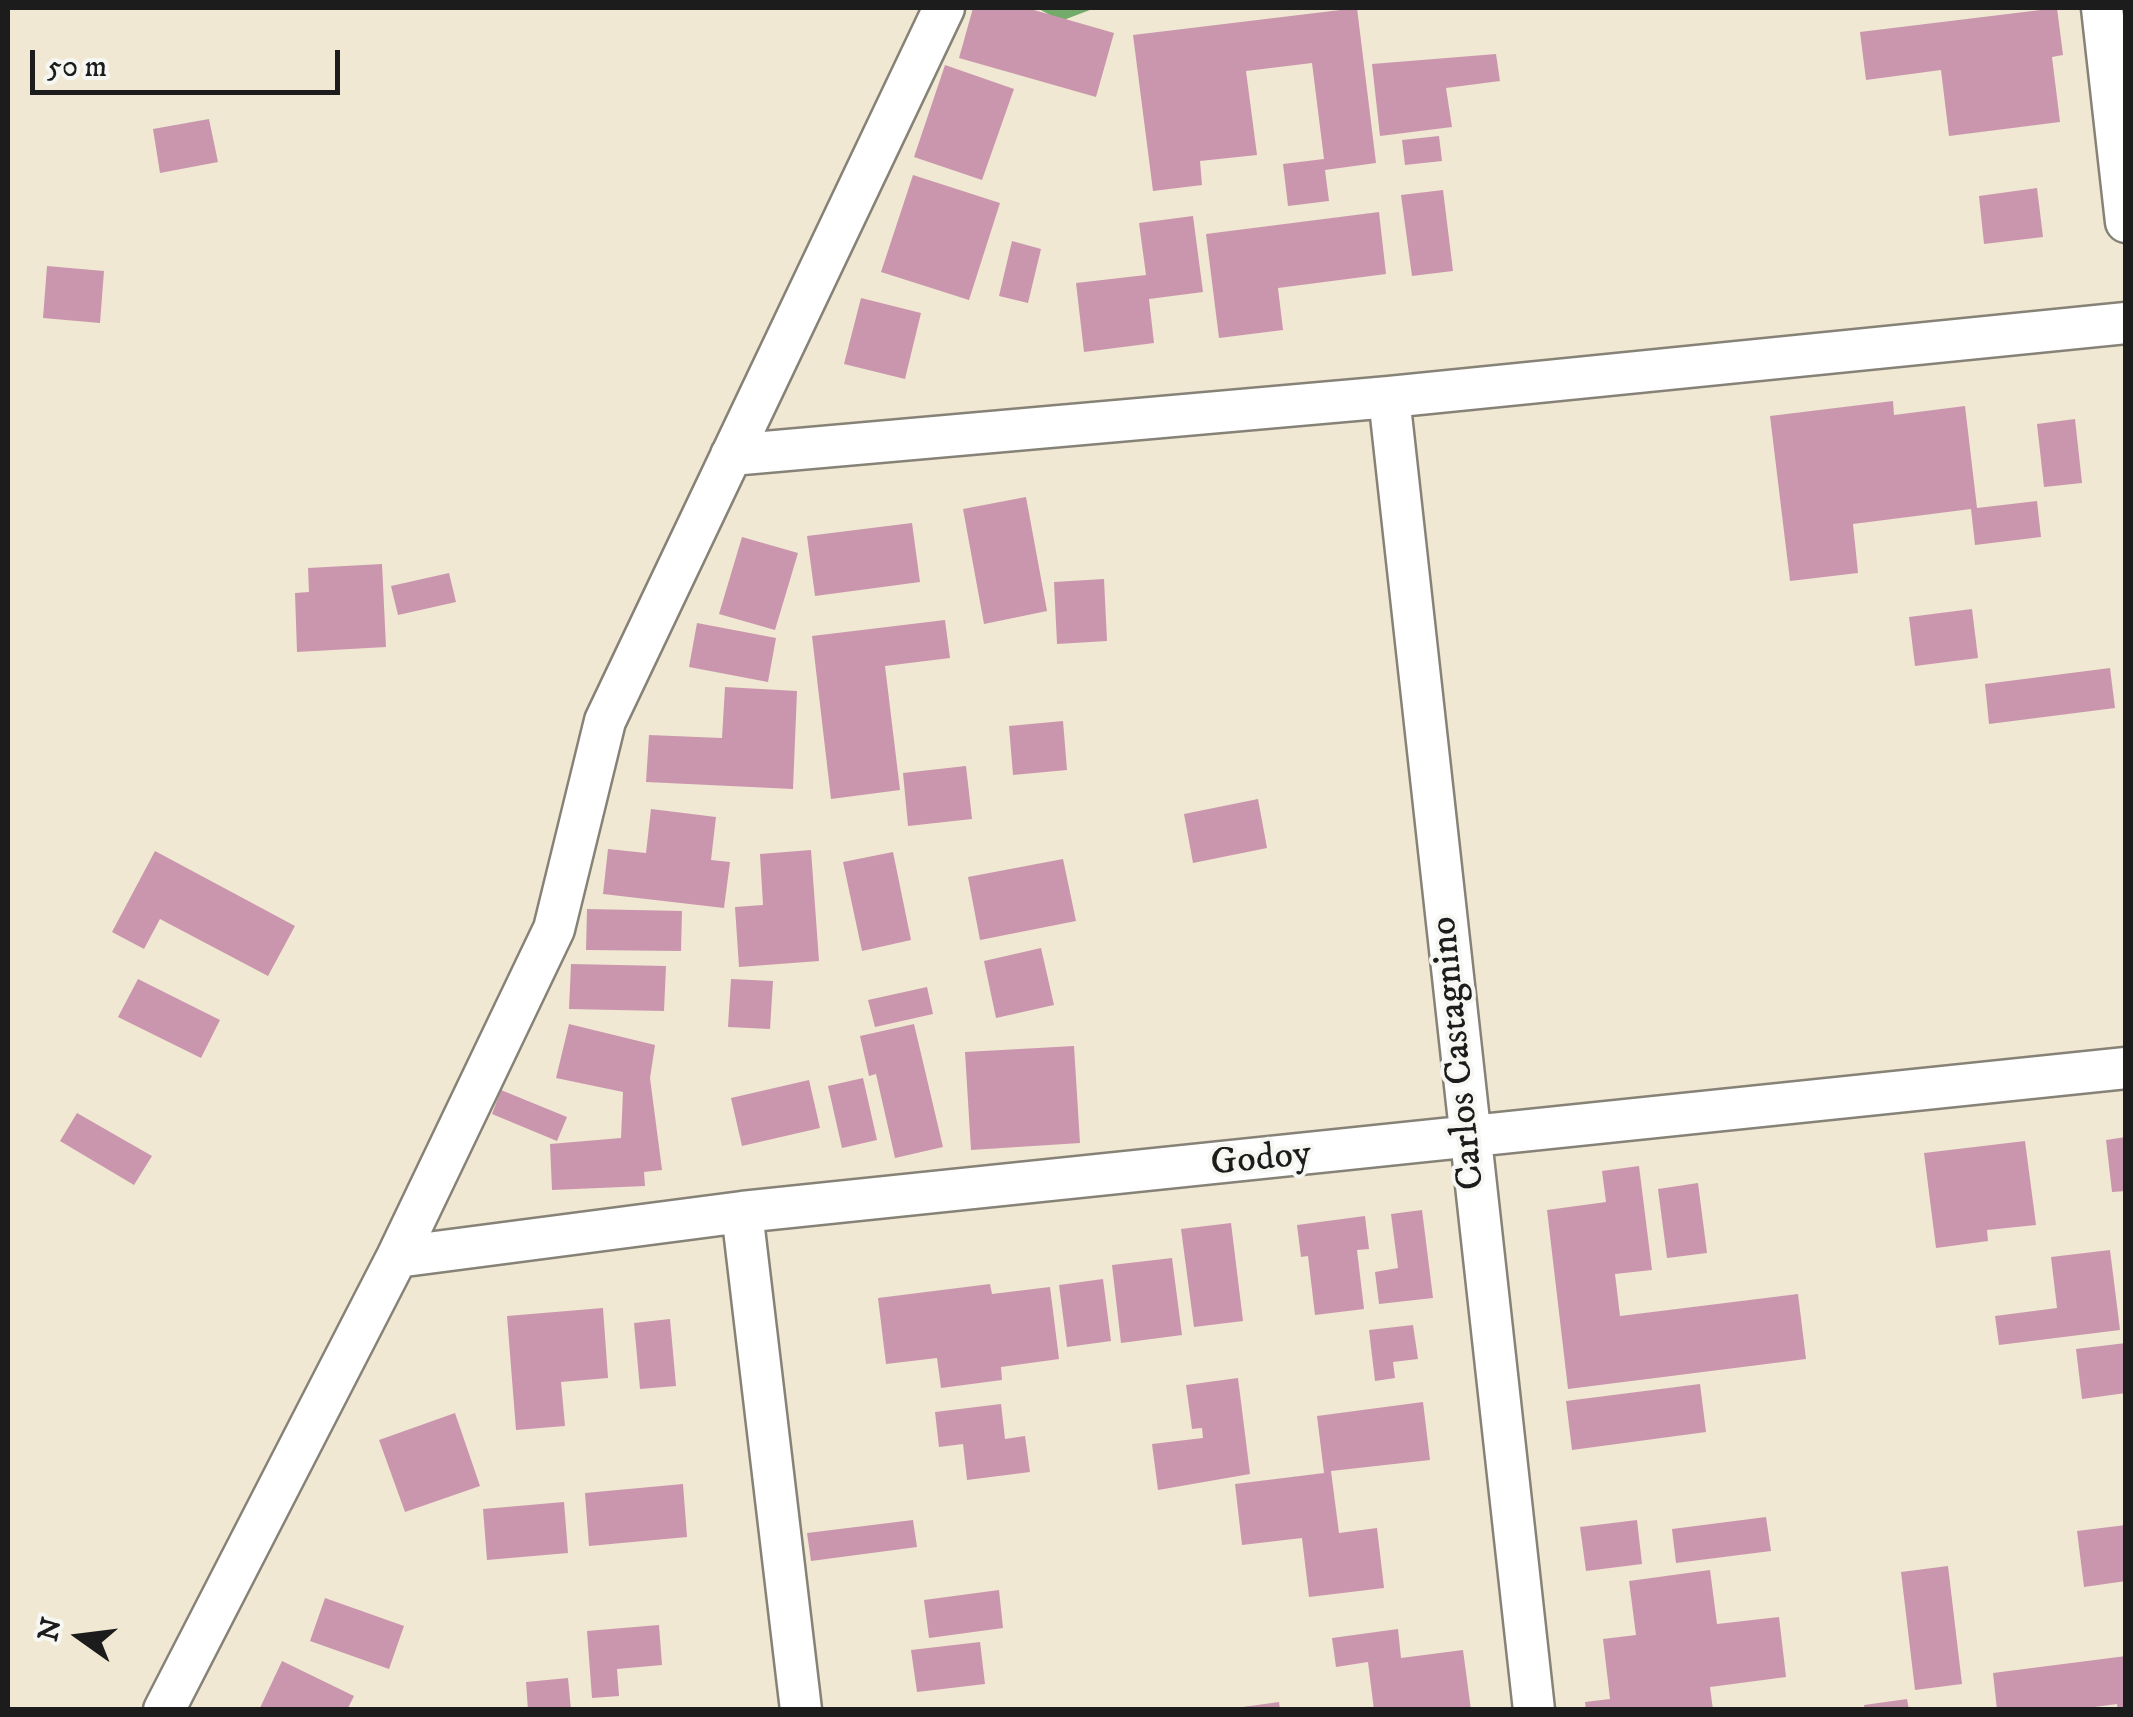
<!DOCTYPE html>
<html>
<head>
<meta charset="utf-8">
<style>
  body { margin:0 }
  #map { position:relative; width:2133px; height:1717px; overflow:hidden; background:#f0e8d2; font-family:"IM FELL DW Pica",serif }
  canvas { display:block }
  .frame { position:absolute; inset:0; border:10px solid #1c1c1c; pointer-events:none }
  .north { position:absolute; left:30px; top:1587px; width:100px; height:100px; -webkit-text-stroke:8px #f6f6f2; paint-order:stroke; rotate:284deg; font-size:28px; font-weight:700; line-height:40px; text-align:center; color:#1c1c1c }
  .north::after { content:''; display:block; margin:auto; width:35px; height:45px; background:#1c1c1c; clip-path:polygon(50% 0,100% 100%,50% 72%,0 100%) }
  .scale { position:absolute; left:30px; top:50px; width:310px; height:45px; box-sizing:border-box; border:5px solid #1c1c1c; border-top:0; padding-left:12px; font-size:30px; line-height:35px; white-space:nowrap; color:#1c1c1c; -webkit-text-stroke:8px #f6f6f2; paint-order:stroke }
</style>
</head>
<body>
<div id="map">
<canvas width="2133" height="1717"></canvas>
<div class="frame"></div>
<div class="north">N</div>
<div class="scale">50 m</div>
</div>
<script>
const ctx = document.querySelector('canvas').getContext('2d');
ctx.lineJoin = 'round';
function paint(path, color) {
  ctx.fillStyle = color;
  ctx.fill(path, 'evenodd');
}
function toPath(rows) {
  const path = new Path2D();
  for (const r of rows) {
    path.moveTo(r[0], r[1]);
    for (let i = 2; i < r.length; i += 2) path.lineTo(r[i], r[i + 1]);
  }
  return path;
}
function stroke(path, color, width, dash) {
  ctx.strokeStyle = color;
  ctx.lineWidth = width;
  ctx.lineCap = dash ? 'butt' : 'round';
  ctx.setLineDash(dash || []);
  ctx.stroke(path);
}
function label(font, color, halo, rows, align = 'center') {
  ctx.font = font + ' "IM FELL DW Pica",serif';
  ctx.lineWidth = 8;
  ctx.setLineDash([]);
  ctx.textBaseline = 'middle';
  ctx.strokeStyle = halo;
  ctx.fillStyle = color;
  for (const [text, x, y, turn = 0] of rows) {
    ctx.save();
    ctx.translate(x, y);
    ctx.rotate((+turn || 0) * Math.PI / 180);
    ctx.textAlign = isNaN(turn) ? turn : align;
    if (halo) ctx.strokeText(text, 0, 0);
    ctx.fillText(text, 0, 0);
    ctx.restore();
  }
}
const forest = toPath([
  [1037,8,1095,8,1061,21]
]);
const building = toPath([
  [973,8,1027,8,1114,33,1096,97,959,58],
  [1357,8,1376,163,1325,170,1329,201,1288,206,1283,164,1324,159,1312,63,1246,71,1257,155,1200,161,1202,185,1153,191,1133,35],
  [2057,8,2063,55,2052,57,2060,122,1949,136,1941,70,1866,80,1860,32],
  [1496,54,1500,81,1446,88,1452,127,1380,136,1372,64],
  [945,65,1014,89,982,180,914,157],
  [209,119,218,162,160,173,153,129],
  [1439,136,1442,161,1405,165,1402,140],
  [913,175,1000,203,969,300,881,272],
  [2037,188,2043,237,1984,244,1979,196],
  [1443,190,1453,271,1412,276,1401,195],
  [1379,212,1386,274,1278,288,1283,330,1219,338,1206,234],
  [1193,216,1203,292,1149,299,1154,343,1084,352,1076,283,1146,275,1139,223],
  [1012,241,1041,249,1028,303,999,296],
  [47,266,104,271,100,323,43,318],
  [861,298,921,313,905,379,844,364],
  [1893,401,1894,415,1965,406,1977,508,2037,501,2041,537,1975,545,1971,509,1853,524,1858,573,1790,581,1770,416],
  [2075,419,2082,483,2044,487,2037,424],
  [1026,497,1047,611,984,624,963,509],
  [912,523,920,582,815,596,807,536],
  [742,537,798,553,775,630,719,614],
  [382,564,386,647,297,652,295,593,309,592,308,568],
  [449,573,456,602,398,615,391,586],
  [1104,579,1107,641,1057,644,1054,582],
  [1972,609,1978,658,1915,666,1909,617],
  [945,620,950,658,885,666,900,790,831,799,812,636],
  [697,623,776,638,768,682,689,667],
  [2110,668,2115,708,1989,724,1985,684],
  [725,687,797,691,793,789,646,782,649,735,722,738],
  [1063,721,1067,770,1013,775,1009,726],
  [966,766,972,819,908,826,903,773],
  [1258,799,1267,848,1193,863,1184,814],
  [651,809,716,817,711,860,730,862,724,908,603,894,608,849,646,853],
  [811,850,819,961,739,967,735,907,763,905,760,854],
  [155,851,295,926,268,976,160,919,144,949,112,932],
  [893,852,911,940,862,951,843,862],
  [1063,859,1076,921,980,940,968,877],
  [587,909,682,911,681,951,586,950],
  [1041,948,1054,1005,996,1018,984,961],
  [571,964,666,966,664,1011,569,1009],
  [138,979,220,1020,201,1058,118,1017],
  [731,979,773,981,770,1029,728,1027],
  [927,987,933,1014,875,1027,868,1000],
  [569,1024,655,1045,650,1078,662,1170,644,1172,645,1186,552,1190,550,1144,621,1138,623,1092,556,1078],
  [914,1024,943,1147,895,1158,876,1074,869,1076,860,1036],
  [1074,1046,1080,1143,971,1150,965,1052],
  [863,1078,877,1140,842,1148,828,1086],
  [809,1080,820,1128,742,1146,731,1098],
  [501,1090,567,1117,557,1141,492,1114],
  [77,1113,152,1156,134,1185,60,1141],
  [2126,1137,2126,1191,2112,1192,2106,1140],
  [2025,1141,2036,1225,1987,1230,1988,1241,1936,1248,1924,1153],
  [1639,1166,1652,1270,1615,1274,1620,1316,1798,1294,1806,1359,1568,1389,1547,1210,1606,1202,1602,1171],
  [1698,1183,1707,1253,1667,1258,1658,1189],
  [1422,1210,1433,1298,1379,1304,1375,1272,1398,1268,1391,1214],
  [1365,1216,1369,1249,1357,1250,1364,1309,1315,1315,1308,1256,1301,1257,1297,1225],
  [1231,1223,1243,1321,1194,1327,1181,1229],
  [2110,1250,2120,1330,1999,1345,1995,1316,2057,1308,2051,1257],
  [1172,1258,1182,1335,1121,1343,1112,1265],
  [1103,1279,1111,1341,1067,1347,1059,1285],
  [990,1284,992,1294,1050,1287,1059,1359,1001,1367,1002,1380,941,1388,937,1358,886,1364,878,1298],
  [603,1308,608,1378,561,1382,565,1426,516,1430,507,1316],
  [670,1319,676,1386,640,1389,634,1323],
  [1413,1325,1418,1359,1393,1362,1395,1378,1375,1381,1369,1330],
  [2126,1343,2126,1393,2082,1399,2076,1349],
  [1238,1378,1250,1474,1158,1490,1152,1444,1203,1438,1202,1428,1192,1429,1186,1385],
  [1700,1384,1706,1432,1572,1450,1566,1401],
  [1423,1402,1430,1460,1331,1471,1339,1533,1377,1528,1384,1588,1309,1597,1302,1538,1242,1545,1235,1484,1324,1473,1317,1416],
  [1001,1404,1005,1439,1025,1436,1030,1472,967,1480,963,1444,939,1447,935,1412],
  [455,1413,480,1486,405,1512,379,1440],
  [683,1484,687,1537,589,1546,585,1493],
  [564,1502,568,1553,487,1560,483,1509],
  [1766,1517,1771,1551,1676,1563,1672,1529],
  [913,1520,917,1547,811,1561,807,1533],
  [1637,1520,1642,1564,1586,1571,1580,1527],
  [2126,1525,2126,1581,2084,1587,2077,1531],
  [1948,1566,1962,1684,1915,1690,1901,1572],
  [1710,1570,1717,1624,1779,1617,1786,1677,1710,1687,1713,1710,1586,1710,1585,1702,1610,1699,1603,1639,1636,1635,1629,1581],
  [999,1590,1003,1628,929,1638,924,1600],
  [325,1598,404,1626,389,1669,310,1641],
  [659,1625,662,1665,617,1669,619,1696,592,1698,587,1631],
  [1398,1629,1401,1658,1463,1650,1471,1710,1374,1710,1368,1662,1336,1667,1332,1638],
  [980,1642,985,1684,917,1692,911,1650],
  [2126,1656,2126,1710,2118,1710,2117,1704,2072,1710,1997,1710,1993,1673],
  [282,1661,354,1696,347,1710,259,1710],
  [568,1678,571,1710,528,1710,526,1682],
  [1907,1699,1909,1710,1865,1710,1864,1705],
  [1279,1702,1280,1710,1243,1710,1243,1707]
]);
const minor = toPath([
  [2102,8,2126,222],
  [1389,397,1534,1710],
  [731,455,1389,397,2126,323],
  [742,1212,801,1710],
  [397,1257,742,1212,2126,1068],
  [164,1710,397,1257,554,929,605,721,944,8]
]);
const streetNames = [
  ["Carlos Castagnino",1460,1053,-96],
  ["Godoy",1261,1161,-6]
];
paint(forest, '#72ab6a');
paint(building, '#ca96ae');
stroke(minor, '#868277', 45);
stroke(minor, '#fff', 40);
label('38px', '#1c1c1c', '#f6f6f2', streetNames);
</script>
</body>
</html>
